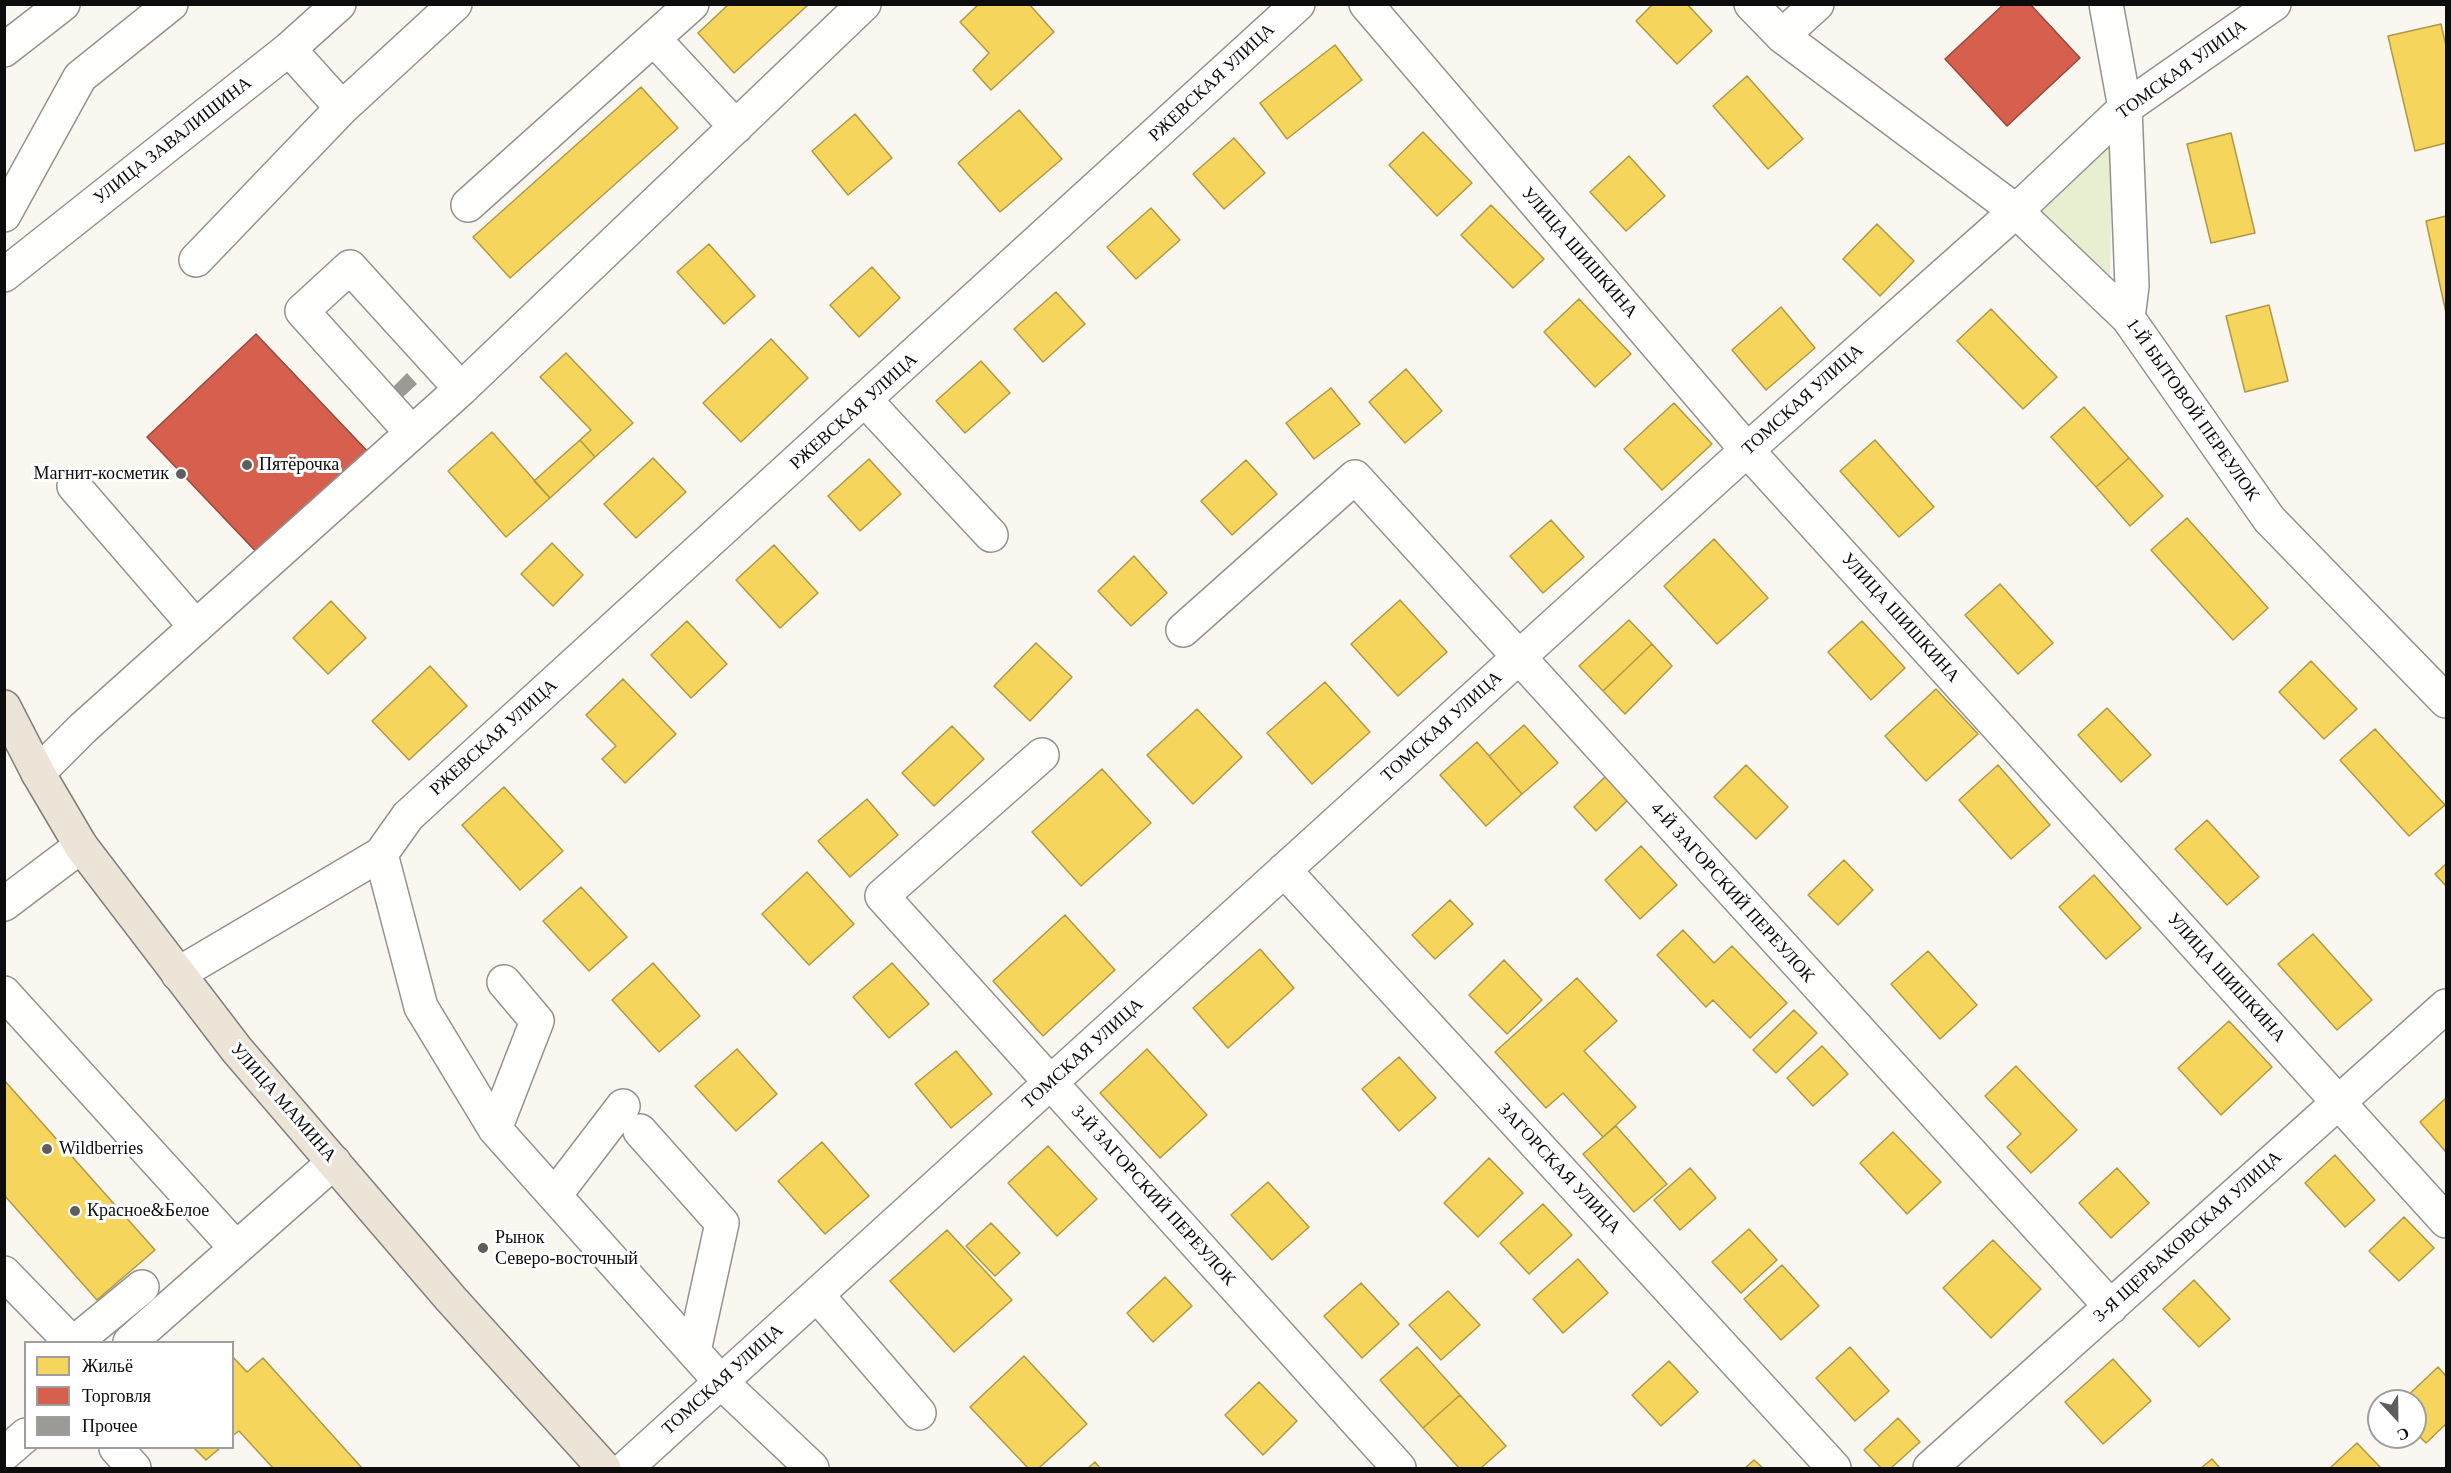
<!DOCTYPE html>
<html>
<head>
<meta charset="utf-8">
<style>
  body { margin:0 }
  #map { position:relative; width:2451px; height:1473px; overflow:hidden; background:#faf7f0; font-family:Georgia,serif }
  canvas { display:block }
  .frame { position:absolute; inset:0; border:6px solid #0c0c0c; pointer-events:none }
  .legend { position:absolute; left:24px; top:1341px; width:210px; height:108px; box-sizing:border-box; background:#fff; border:2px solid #9e9e9e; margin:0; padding:8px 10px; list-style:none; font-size:18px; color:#0c0c0c }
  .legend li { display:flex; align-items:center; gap:12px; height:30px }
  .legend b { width:30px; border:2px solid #9e9e9e }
  .north { position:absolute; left:2367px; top:1389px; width:60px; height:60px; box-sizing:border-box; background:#fff; border:2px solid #9e9e9e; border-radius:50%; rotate:158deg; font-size:16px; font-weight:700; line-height:24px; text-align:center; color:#0c0c0c }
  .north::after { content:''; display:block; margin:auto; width:21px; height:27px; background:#5f5e5c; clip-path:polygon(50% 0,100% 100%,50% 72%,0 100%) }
</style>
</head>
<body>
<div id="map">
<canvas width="2451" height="1473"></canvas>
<div class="frame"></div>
<ul class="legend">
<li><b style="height:16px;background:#f6d55c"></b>Жильё</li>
<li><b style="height:16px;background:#d6604d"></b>Торговля</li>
<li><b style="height:16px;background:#9d9a96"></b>Прочее</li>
</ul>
<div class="north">С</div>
</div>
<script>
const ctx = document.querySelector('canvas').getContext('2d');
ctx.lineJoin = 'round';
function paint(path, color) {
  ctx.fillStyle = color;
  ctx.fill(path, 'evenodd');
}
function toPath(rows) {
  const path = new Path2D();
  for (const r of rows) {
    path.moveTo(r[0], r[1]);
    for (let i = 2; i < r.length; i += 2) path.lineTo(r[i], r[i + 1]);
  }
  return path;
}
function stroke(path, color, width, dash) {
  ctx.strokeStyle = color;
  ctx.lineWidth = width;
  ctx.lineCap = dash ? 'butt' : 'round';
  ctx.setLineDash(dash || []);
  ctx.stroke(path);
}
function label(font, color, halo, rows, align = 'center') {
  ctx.font = font + ' Georgia,serif';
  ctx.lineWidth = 6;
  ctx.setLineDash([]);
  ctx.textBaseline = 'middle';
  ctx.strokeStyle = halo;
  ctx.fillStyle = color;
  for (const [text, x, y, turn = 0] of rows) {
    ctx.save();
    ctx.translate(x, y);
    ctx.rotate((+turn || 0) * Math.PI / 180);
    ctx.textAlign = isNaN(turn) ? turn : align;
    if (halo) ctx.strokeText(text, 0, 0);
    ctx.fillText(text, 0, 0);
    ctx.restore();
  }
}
const green = toPath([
  [2112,137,2110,275,2034,211]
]);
const homes = toPath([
  [729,4,809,4,734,73,698,33,729,4],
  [979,4,1029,4,1054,32,991,90,973,70,989,53,960,22,979,4],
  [1653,4,1687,4,1712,31,1677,64,1636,21,1653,4],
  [2441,24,2446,46,2446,143,2415,151,2388,36,2441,24],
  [1335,45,1362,80,1287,139,1260,103,1335,45],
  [1747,76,1803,139,1768,169,1713,106,1747,76],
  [641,87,678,128,510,278,473,237,641,87],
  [1019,110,1062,159,1000,212,958,163,1019,110],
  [855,114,892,158,848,195,812,151,855,114],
  [1423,132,1472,183,1437,216,1389,165,1423,132],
  [2231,133,2255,233,2211,243,2187,144,2231,133],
  [1234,138,1265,173,1224,209,1193,174,1234,138],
  [1629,156,1665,196,1626,231,1590,192,1629,156],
  [1491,205,1544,259,1513,288,1461,235,1491,205],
  [1151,208,1180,240,1136,279,1107,247,1151,208],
  [2446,216,2446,313,2426,221,2446,216],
  [1877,224,1914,261,1880,296,1843,259,1877,224],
  [709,244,755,296,724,324,677,272,709,244],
  [872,267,900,298,859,337,830,305,872,267],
  [1056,292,1085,324,1043,362,1014,329,1056,292],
  [1579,299,1631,354,1595,387,1544,332,1579,299],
  [2269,305,2288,381,2245,392,2226,316,2269,305],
  [1781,307,1815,348,1766,390,1732,350,1781,307],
  [1991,309,2057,377,2023,409,1957,341,1991,309],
  [771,339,808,378,741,442,703,403,771,339],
  [566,353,633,423,595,457,580,440,591,430,540,377,566,353],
  [981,361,1010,393,965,433,936,401,981,361],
  [1406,369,1442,411,1405,443,1369,402,1406,369],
  [1331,388,1360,424,1314,459,1286,423,1331,388],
  [1674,403,1712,444,1662,490,1624,449,1674,403],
  [2084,407,2129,458,2096,487,2051,437,2084,407],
  [492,432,550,498,506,537,448,471,492,432],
  [580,440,595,457,550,498,534,481,580,440],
  [1875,440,1934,507,1899,537,1840,471,1875,440],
  [653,458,686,492,636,538,604,504,653,458],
  [2129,458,2163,496,2130,526,2096,487,2129,458],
  [869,459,901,494,860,531,828,496,869,459],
  [1246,460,1277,494,1232,535,1201,501,1246,460],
  [2187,518,2268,608,2233,640,2151,550,2187,518],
  [1551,520,1584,557,1543,593,1510,556,1551,520],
  [1714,539,1768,598,1717,644,1664,586,1714,539],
  [552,543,583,575,553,606,521,574,552,543],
  [774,545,818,593,780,628,736,580,774,545],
  [1134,556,1167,593,1131,626,1098,591,1134,556],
  [2000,584,2053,643,2018,674,1965,615,2000,584],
  [1400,600,1447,652,1398,696,1351,644,1400,600],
  [331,601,366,638,328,674,293,638,331,601],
  [1629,620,1652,644,1603,691,1579,666,1629,620],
  [687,621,727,664,691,698,651,655,687,621],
  [1862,621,1905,668,1871,700,1828,652,1862,621],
  [1036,643,1072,677,1030,721,994,686,1036,643],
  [1652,644,1672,666,1625,714,1603,691,1652,644],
  [2311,661,2357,709,2324,739,2279,692,2311,661],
  [430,666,467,706,409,760,372,721,430,666],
  [623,679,676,734,625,783,602,759,616,746,586,715,623,679],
  [1325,682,1370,732,1312,784,1267,733,1325,682],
  [1936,689,1978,734,1926,781,1885,736,1936,689],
  [2107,708,2151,755,2121,782,2078,735,2107,708],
  [1197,709,1242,757,1193,804,1147,755,1197,709],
  [1524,725,1558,763,1522,794,1489,756,1524,725],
  [952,726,984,759,934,806,902,773,952,726],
  [2375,729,2445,805,2409,836,2340,760,2375,729],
  [1477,742,1522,794,1486,826,1440,775,1477,742],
  [1746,765,1788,807,1756,839,1714,797,1746,765],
  [1998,765,2050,825,2011,859,1959,800,1998,765],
  [1102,769,1151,823,1081,886,1032,832,1102,769],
  [1606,776,1629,799,1596,831,1574,807,1606,776],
  [504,787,563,851,520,890,462,825,504,787],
  [867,799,898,835,850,877,818,841,867,799],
  [2207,820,2259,877,2227,905,2175,849,2207,820],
  [1641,846,1677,885,1640,919,1605,880,1641,846],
  [1844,860,1873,890,1838,925,1808,895,1844,860],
  [2446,864,2446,886,2435,874,2446,864],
  [807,872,854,924,809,965,762,914,807,872],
  [2094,875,2141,928,2106,959,2059,907,2094,875],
  [581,887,627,937,589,971,543,921,581,887],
  [1450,900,1473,924,1435,959,1412,935,1450,900],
  [1065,915,1115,970,1043,1036,993,981,1065,915],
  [1683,930,1714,963,1732,946,1787,1003,1750,1038,1713,1000,1706,1007,1657,955,1683,930],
  [2313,934,2372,1000,2337,1030,2278,964,2313,934],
  [1260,949,1294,988,1228,1048,1193,1008,1260,949],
  [1928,951,1977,1005,1940,1039,1891,984,1928,951],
  [1504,960,1542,1000,1507,1034,1469,995,1504,960],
  [653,963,700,1016,659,1052,612,1000,653,963],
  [892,963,929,1004,889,1038,853,997,892,963],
  [1577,978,1617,1021,1584,1051,1636,1107,1603,1137,1563,1093,1546,1108,1495,1052,1577,978],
  [1794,1010,1817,1033,1776,1073,1753,1050,1794,1010],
  [2229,1021,2272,1067,2221,1115,2178,1068,2229,1021],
  [1822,1046,1848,1074,1813,1106,1787,1078,1822,1046],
  [737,1049,777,1094,736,1131,695,1086,737,1049],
  [1147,1049,1207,1115,1160,1158,1100,1093,1147,1049],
  [956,1051,992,1094,951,1128,915,1084,956,1051],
  [1399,1057,1436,1098,1399,1131,1362,1089,1399,1057],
  [2016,1066,2077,1130,2031,1173,2007,1147,2021,1134,1985,1096,2016,1066],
  [4,1080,155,1250,97,1300,4,1195,4,1080],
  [2446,1098,2446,1152,2420,1122,2446,1098],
  [1616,1126,1667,1184,1634,1212,1583,1154,1616,1126],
  [1893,1132,1941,1182,1907,1214,1860,1163,1893,1132],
  [822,1142,869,1196,825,1234,778,1181,822,1142],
  [1048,1146,1097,1199,1057,1236,1008,1183,1048,1146],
  [2335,1155,2375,1200,2345,1227,2305,1183,2335,1155],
  [1489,1158,1523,1193,1478,1237,1444,1203,1489,1158],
  [1690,1168,1716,1198,1680,1230,1654,1200,1690,1168],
  [2117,1168,2149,1203,2111,1238,2079,1203,2117,1168],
  [1268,1182,1309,1227,1272,1260,1231,1215,1268,1182],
  [1543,1204,1572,1235,1529,1274,1500,1243,1543,1204],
  [2404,1217,2434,1248,2399,1281,2369,1251,2404,1217],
  [991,1223,1020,1253,995,1276,966,1246,991,1223],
  [1749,1229,1777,1260,1741,1293,1712,1262,1749,1229],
  [947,1230,1012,1300,954,1352,890,1281,947,1230],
  [1993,1240,2041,1289,1991,1338,1943,1288,1993,1240],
  [1578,1259,1608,1293,1563,1333,1533,1299,1578,1259],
  [1782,1265,1819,1306,1781,1340,1744,1299,1782,1265],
  [1165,1277,1192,1306,1153,1342,1127,1313,1165,1277],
  [2194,1280,2230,1319,2199,1347,2163,1309,2194,1280],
  [1361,1283,1399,1324,1362,1358,1324,1316,1361,1283],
  [1448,1291,1480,1325,1441,1360,1409,1325,1448,1291],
  [1417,1347,1460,1395,1423,1428,1380,1380,1417,1347],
  [1850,1347,1889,1391,1855,1421,1816,1378,1850,1347],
  [232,1356,247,1372,263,1358,362,1468,273,1468,239,1431,232,1436,232,1356],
  [1024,1356,1087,1424,1039,1468,1028,1468,970,1407,1024,1356],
  [2113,1359,2151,1401,2103,1444,2065,1402,2113,1359],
  [1669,1361,1698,1392,1661,1426,1632,1395,1669,1361],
  [2438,1367,2446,1376,2446,1424,2426,1443,2415,1432,2415,1401,2402,1401,2438,1367],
  [1259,1382,1297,1421,1263,1455,1225,1415,1259,1382],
  [1460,1395,1506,1446,1481,1468,1459,1468,1423,1428,1460,1395],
  [1898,1418,1920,1442,1891,1468,1881,1468,1864,1450,1898,1418],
  [2357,1443,2381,1468,2330,1468,2357,1443],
  [194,1448,220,1448,206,1460,194,1448],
  [2212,1459,2220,1468,2201,1468,2212,1459],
  [1754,1460,1763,1468,1745,1468,1754,1460],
  [1095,1462,1100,1468,1088,1468,1095,1462]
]);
const shops = toPath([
  [2004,4,2030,4,2080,58,2007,126,1945,59,2004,4],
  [256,334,372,456,263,559,147,437,256,334]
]);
const building = toPath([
  [407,373,417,384,402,398,392,388]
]);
const minor = toPath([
  [1366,4,1747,450,2446,1221],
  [1751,4,1782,36,2016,211,2128,318,2269,519,2446,701],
  [2106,4,2125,108,2132,286,2128,318],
  [1782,36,1817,4],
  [654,39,736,127],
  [289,49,342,108],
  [4,50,63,4],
  [468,205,692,4],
  [4,215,80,77,171,4],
  [196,260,342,108,455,4],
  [4,275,289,49,339,4],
  [866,401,991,535],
  [412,433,302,311,350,267,461,389],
  [74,486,196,627],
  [1183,630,1355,477,2111,1307],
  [1042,755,882,896,1399,1468],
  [38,773,83,728,461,389,864,4],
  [381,854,421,1007,495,1129],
  [1284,870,1834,1468],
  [4,904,81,846],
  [178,974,381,854,408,816,1298,4],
  [504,982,537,1021,495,1129,721,1382,812,1468],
  [4,993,236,1248],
  [640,1131,722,1223,694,1351],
  [555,1195,623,1106],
  [4,1273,71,1342],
  [817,1295,919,1413],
  [75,1342,142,1287],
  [130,1342,334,1162],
  [116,1448,134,1468],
  [4,1454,26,1435],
  [626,1468,1747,450,2016,211,2125,108,2274,4],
  [1930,1468,2446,1006]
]);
const major = toPath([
  [4,707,38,773,81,846,237,1050,451,1299,604,1468]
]);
const markers = [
  [247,465,6,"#5f5e5c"],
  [181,474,6,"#5f5e5c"],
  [47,1149,6,"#5f5e5c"],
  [75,1211,6,"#5f5e5c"],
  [483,1248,6,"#5f5e5c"]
];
const streetNames = [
  ["ТОМСКАЯ УЛИЦА",2182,70,-36],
  ["РЖЕВСКАЯ УЛИЦА",1212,83,-43],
  ["УЛИЦА ЗАВАЛИШИНА",173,141,-38],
  ["УЛИЦА ШИШКИНА",1579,253,49],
  ["ТОМСКАЯ УЛИЦА",1803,400,-42],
  ["1-Й БЫТОВОЙ ПЕРЕУЛОК",2192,410,55],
  ["РЖЕВСКАЯ УЛИЦА",854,412,-42],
  ["УЛИЦА ШИШКИНА",1900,618,48],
  ["ТОМСКАЯ УЛИЦА",1442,727,-42],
  ["РЖЕВСКАЯ УЛИЦА",494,738,-42],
  ["4-Й ЗАГОРСКИЙ ПЕРЕУЛОК",1732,893,48],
  ["УЛИЦА ШИШКИНА",2226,978,48],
  ["ТОМСКАЯ УЛИЦА",1083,1054,-42],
  ["УЛИЦА МАМИНА",283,1103,49],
  ["ЗАГОРСКАЯ УЛИЦА",1559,1169,47],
  ["3-Й ЗАГОРСКИЙ ПЕРЕУЛОК",1153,1196,48],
  ["3-Я ЩЕРБАКОВСКАЯ УЛИЦА",2188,1237,-42],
  ["ТОМСКАЯ УЛИЦА",723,1380,-42]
];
const poiNames = [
  ["Пятёрочка",259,465],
  ["Магнит-косметик",169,474,"right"],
  ["Wildberries",59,1149],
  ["Красное&Белое",87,1211],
  ["Рынок",495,1238],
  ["Северо-восточный",495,1259]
];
paint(green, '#e6efd0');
paint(homes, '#f6d55c');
stroke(homes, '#b09944', 1.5);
paint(shops, '#d6604d');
stroke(shops, '#99473a', 1.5);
paint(building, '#9d9a96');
stroke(minor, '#93928f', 36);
stroke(major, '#807f7c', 36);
stroke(minor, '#fefefd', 33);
stroke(major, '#ece4d7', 33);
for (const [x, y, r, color] of markers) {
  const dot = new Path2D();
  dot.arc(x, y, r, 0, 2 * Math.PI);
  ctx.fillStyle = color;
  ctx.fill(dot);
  stroke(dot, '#fff', 2);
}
label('18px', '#0c0c0c', '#fff', streetNames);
label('18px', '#0c0c0c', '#fff', poiNames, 'left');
</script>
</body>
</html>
